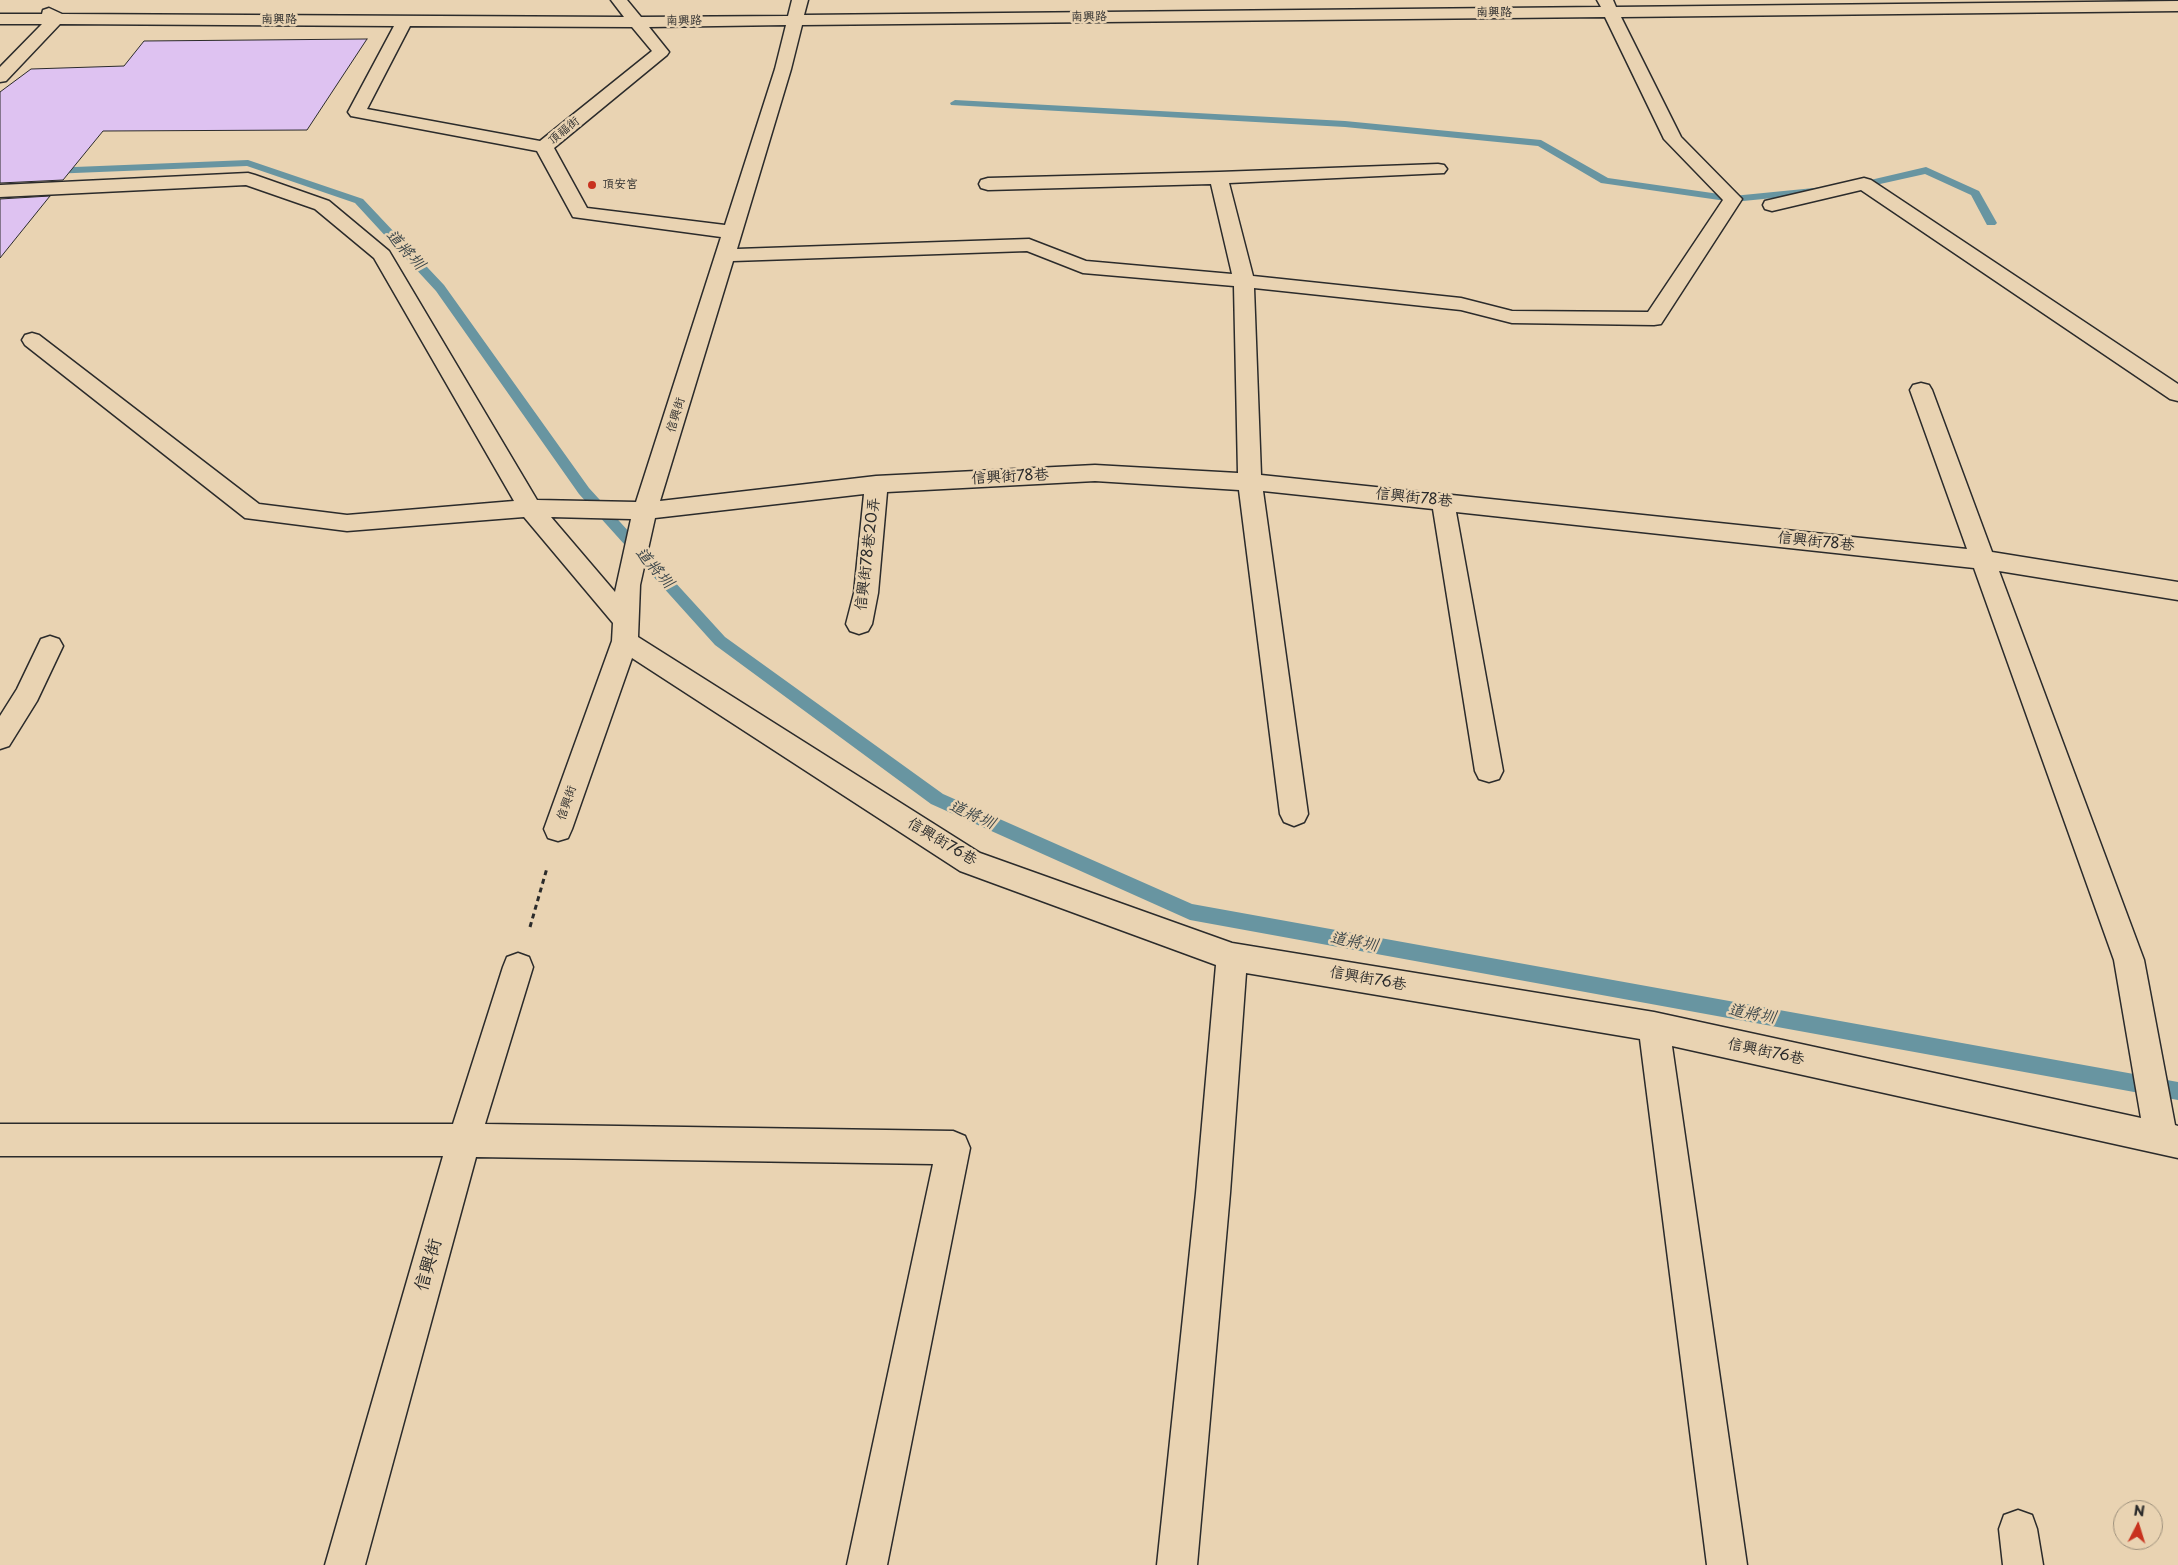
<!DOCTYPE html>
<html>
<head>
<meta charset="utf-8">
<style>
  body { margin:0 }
  #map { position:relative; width:2178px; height:1565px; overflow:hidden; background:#e9d3b2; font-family:"Playpen Sans",sans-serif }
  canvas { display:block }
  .north { position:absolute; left:2113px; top:1500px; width:50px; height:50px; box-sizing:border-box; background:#e9d3b2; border:1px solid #9d907c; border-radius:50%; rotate:5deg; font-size:14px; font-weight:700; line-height:20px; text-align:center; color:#2b2b2b }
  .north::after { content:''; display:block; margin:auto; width:18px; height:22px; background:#c8321e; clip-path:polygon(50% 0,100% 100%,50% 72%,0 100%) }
</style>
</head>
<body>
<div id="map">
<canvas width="2178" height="1565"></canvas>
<div class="north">N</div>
</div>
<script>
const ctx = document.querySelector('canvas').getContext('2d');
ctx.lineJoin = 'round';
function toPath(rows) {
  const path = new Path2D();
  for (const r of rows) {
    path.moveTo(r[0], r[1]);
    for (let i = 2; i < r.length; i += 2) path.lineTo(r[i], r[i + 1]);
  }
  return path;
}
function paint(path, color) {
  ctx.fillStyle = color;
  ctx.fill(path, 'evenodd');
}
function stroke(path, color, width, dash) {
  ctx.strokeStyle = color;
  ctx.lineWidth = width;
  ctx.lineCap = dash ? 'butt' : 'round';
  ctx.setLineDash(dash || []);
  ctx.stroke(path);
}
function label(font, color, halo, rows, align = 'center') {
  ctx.font = font + ' "Playpen Sans","LXGW WenKai TC",sans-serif';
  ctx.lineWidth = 5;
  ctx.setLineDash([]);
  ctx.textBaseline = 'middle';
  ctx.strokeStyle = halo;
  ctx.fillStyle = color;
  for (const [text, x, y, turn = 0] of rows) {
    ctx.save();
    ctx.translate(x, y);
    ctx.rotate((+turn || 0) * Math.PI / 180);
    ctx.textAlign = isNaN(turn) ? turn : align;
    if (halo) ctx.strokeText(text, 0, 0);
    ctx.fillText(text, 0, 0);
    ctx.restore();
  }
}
const stream = toPath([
  [955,100,1345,121,1541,140,1608,178,1733,196,1824,187,1829,190,1824,193,1733,202,1601,183,1538,146,1345,127,951,105,950,103,955,100],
  [248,160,363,199,444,285,589,488,725,637,943,794,1192,904,2178,1082,2178,1100,1190,920,931,804,715,645,579,494,436,291,355,203,247,166,50,174,45,171,50,168,248,160],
  [1926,167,1979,191,1997,223,1995,225,1987,225,1971,195,1925,174,1853,190,1848,187,1849,185,1926,167]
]);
const building = toPath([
  [367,39,307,130,103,131,63,180,0,183,0,92,31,69,124,66,144,41,367,39],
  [50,196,0,258,0,199,50,196]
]);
const path = toPath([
  [530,927,547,868]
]);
const minor = toPath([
  [611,0,627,0,641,17,788,16,792,0,808,0,804,15,1601,7,1597,0,1613,0,1616,7,2178,1,2178,11,1621,17,1681,137,1742,199,1661,324,1654,325,1512,323,1461,310,1254,288,1261,475,1967,549,1910,390,1913,385,1921,383,1929,385,1932,390,1992,552,2178,582,2178,600,1999,571,2144,960,2175,1125,2178,1126,2178,1158,1672,1046,1747,1565,1707,1565,1640,1039,1246,973,1230,1193,1197,1565,1157,1565,1196,1193,1216,965,960,871,632,658,572,829,568,838,558,841,548,838,544,829,612,641,613,623,524,517,347,531,245,518,25,345,22,340,25,335,32,333,39,335,259,504,347,515,514,501,374,258,315,209,246,185,0,197,0,185,248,173,255,175,329,201,389,251,537,500,636,502,721,237,573,217,537,151,351,116,348,112,394,26,60,24,6,81,0,82,0,67,42,24,0,24,0,14,42,14,43,10,49,8,62,14,624,17,611,0],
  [1605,17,1664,139,1723,200,1648,312,1512,311,1461,298,1253,276,1229,183,1444,173,1447,169,1444,165,1438,164,1219,172,988,178,981,180,979,184,981,188,988,190,1211,184,1232,274,1086,261,1029,239,737,249,791,69,802,25,1605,17],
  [786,25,775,69,725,225,587,208,554,148,667,55,669,52,649,27,786,25],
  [410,26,632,27,652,51,540,141,367,109,410,26],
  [1027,251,1083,273,1234,286,1238,473,1095,465,876,476,660,501,733,261,1027,251],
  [1095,481,1239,490,1280,814,1284,822,1294,826,1304,822,1308,814,1263,491,1433,509,1475,771,1479,779,1489,782,1499,779,1503,771,1456,512,1974,568,2114,960,2141,1118,1654,1012,1232,943,980,853,638,637,640,585,655,518,864,494,854,593,846,624,850,631,859,634,868,631,872,624,878,593,887,492,1095,481],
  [551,517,631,519,615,592,551,517],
  [1864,178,1871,180,2178,384,2178,401,2170,399,1861,190,1772,211,1765,209,1763,205,1765,201,1864,178],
  [50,636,59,639,63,646,37,701,9,746,0,749,0,716,17,689,41,639,50,636],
  [518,953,529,957,533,967,485,1124,953,1131,965,1136,970,1148,887,1565,847,1565,933,1164,476,1157,365,1565,325,1565,443,1156,0,1156,0,1124,453,1124,503,967,507,957,518,953],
  [2018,1510,2032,1515,2037,1529,2043,1565,2003,1565,1999,1529,2004,1515,2018,1510]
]);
const markers = [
  [592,185,5,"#c8321e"]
];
const farStreetnames = [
  ["南興路",1494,13],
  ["南興路",1089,17,-1],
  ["南興路",279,20],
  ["南興路",684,21,-1],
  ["頂福街",564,131,-39],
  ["信興街",676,415,-73],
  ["信興街",567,803,-71]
];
const farPoinames = [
  ["頂安宮",602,185]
];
const streetNames = [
  ["信興街78巷",1010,477,-3],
  ["信興街78巷",1414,498,6],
  ["信興街78巷",1816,542,6],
  ["信興街78巷20弄",868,554,-83],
  ["信興街76巷",942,842,31],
  ["信興街76巷",1368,979,10],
  ["信興街76巷",1766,1052,12]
];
const waterNames = [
  ["道將圳",405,250,47],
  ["道將圳",654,568,48],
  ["道將圳",972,815,24],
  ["道將圳",1354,942,10],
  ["道將圳",1752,1014,10]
];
const nearStreetnames = [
  ["信興街",429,1265,-74]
];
paint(stream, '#6895a1');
paint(building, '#dec2f1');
stroke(building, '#2b2b2b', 1);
stroke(minor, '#2b2b2b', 3);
stroke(path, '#2b2b2b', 3, [5, 4]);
paint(minor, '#e9d3b2');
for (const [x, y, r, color] of markers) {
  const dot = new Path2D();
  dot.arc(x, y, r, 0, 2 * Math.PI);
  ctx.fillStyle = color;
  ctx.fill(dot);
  stroke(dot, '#e9d3b2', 2);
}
label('12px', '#2b2b2b', '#e9d3b2', farStreetnames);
label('12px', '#2b2b2b', '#e9d3b2', farPoinames, 'left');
label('15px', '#2b2b2b', '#e9d3b2', streetNames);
label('italic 16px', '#3a4549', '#e9d3b2', waterNames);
label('18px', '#2b2b2b', '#e9d3b2', nearStreetnames);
</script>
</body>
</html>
